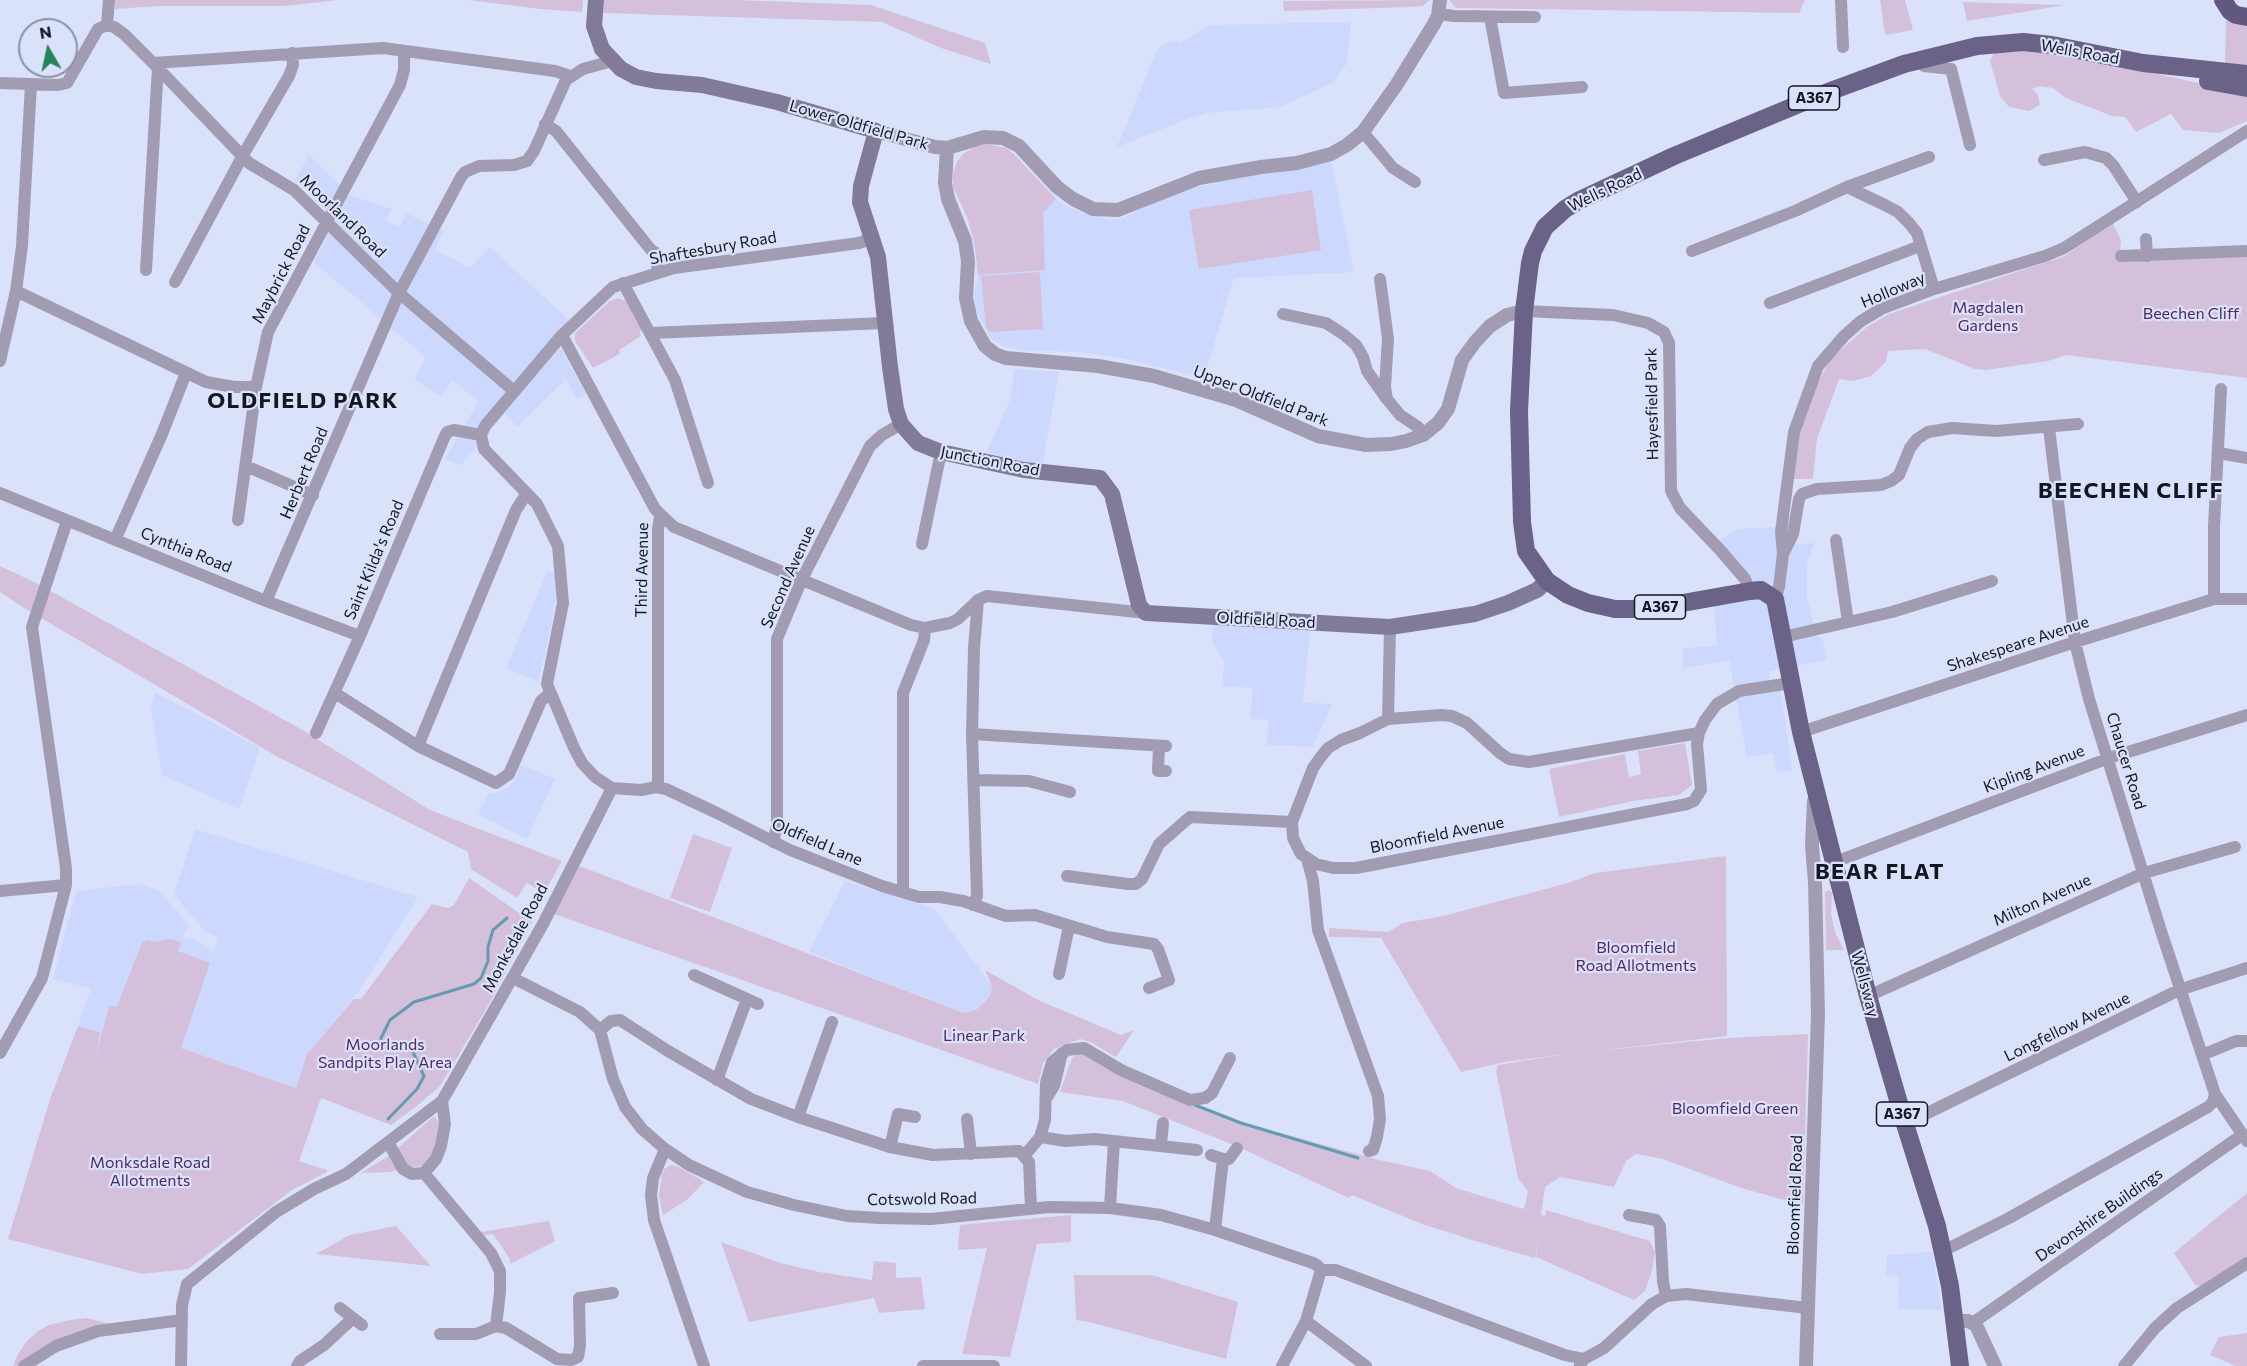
<!DOCTYPE html>
<html>
<head>
<meta charset="utf-8">
<style>
  body { margin:0 }
  #map { position:relative; width:2247px; height:1366px; overflow:hidden; background:#dae2fb; font-family:Commissioner,sans-serif }
  canvas { display:block }
  .north { position:absolute; left:18px; top:18px; width:60px; height:60px; box-sizing:border-box; background:#dae2fb; border:2px solid #8b91a4; border-radius:50%; rotate:351deg; font-size:16px; font-weight:700; line-height:24px; text-align:center; color:#141722 }
  .north::after { content:''; display:block; margin:auto; width:21px; height:27px; background:#26835a; clip-path:polygon(50% 0,100% 100%,50% 72%,0 100%) }
</style>
</head>
<body>
<div id="map">
<canvas width="2247" height="1366"></canvas>
<div class="north">N</div>
</div>
<script>
const ctx = document.querySelector('canvas').getContext('2d');
ctx.lineJoin = 'round';
function paint(path, color) {
  ctx.fillStyle = color;
  ctx.fill(path, 'evenodd');
}
function toPath(rows) {
  const path = new Path2D();
  for (const r of rows) {
    path.moveTo(r[0], r[1]);
    for (let i = 2; i < r.length; i += 2) path.lineTo(r[i], r[i + 1]);
  }
  return path;
}
function stroke(path, color, width, dash) {
  ctx.strokeStyle = color;
  ctx.lineWidth = width;
  ctx.lineCap = dash ? 'butt' : 'round';
  ctx.setLineDash(dash || []);
  ctx.stroke(path);
}
function label(font, color, halo, rows, align = 'center') {
  ctx.font = font + ' Commissioner,sans-serif';
  ctx.lineWidth = 4.5;
  ctx.setLineDash([]);
  ctx.textBaseline = 'middle';
  ctx.strokeStyle = halo;
  ctx.fillStyle = color;
  for (const [text, x, y, turn = 0] of rows) {
    ctx.save();
    ctx.translate(x, y);
    ctx.rotate((+turn || 0) * Math.PI / 180);
    ctx.textAlign = isNaN(turn) ? turn : align;
    if (halo) ctx.strokeText(text, 0, 0);
    ctx.fillText(text, 0, 0);
    ctx.restore();
  }
}
const built = toPath([
  [1351,22,1347,63,1334,82,1281,107,1207,113,1177,123,1117,147,1157,49,1169,41,1170,43,1176,40,1180,43,1209,25],
  [987,144,1006,148,1014,154,1049,193,1063,204,1081,213,1107,219,1120,219,1165,198,1191,188,1271,171,1324,163,1331,159,1354,272,1234,278,1204,378,1117,357,1076,352,1019,350,1003,346,991,339,974,308,974,293,978,279,977,259,967,217,953,187,953,173,957,162,963,154,975,147],
  [309,155,351,196,392,209,386,221,400,227,406,213,443,231,435,250,470,268,490,247,569,320,554,336,586,394,577,399,566,379,517,427,505,413,461,465,445,459,478,402,452,380,441,397,415,380,425,357,314,262,337,217,295,180],
  [1014,369,1059,372,1042,467,986,453,1010,400],
  [1776,527,1777,545,1814,543,1807,564,1807,598,1817,637,1822,637,1827,660,1769,671,1769,691,1781,691,1792,770,1777,773,1773,753,1747,757,1729,660,1683,668,1683,648,1717,646,1714,604,1754,599,1720,541,1737,529],
  [547,572,555,573,556,598,550,632,538,682,506,668],
  [1213,625,1310,631,1303,703,1332,704,1313,747,1267,745,1268,720,1251,719,1252,688,1222,686,1224,663,1212,641],
  [155,692,260,748,239,809,162,775,151,707],
  [521,765,555,779,527,839,478,814,489,793,495,793,509,787,515,780],
  [195,829,418,897,358,993,307,1055,296,1088,147,1036,91,1075,100,1032,78,1026,91,988,53,979,76,891,139,884,158,890,189,925,183,937,197,940,214,952,218,938,205,932,174,894],
  [845,881,935,909,992,986,990,995,976,1010,964,1013,809,952],
  [1932,1252,1942,1310,1898,1309,1899,1276,1886,1275,1887,1255]
]);
const green = toPath([
  [115,0,338,0,285,6,158,6,115,9],
  [469,0,583,0,582,12,540,9],
  [604,0,737,0,871,5,985,43,991,64,941,48,882,22,603,13],
  [1430,0,1423,6,1410,7,1284,11,1283,1],
  [1449,0,1805,0,1799,13,1456,8],
  [1880,0,1905,0,1913,30,1885,35],
  [1963,2,2066,5,1967,21],
  [2226,18,2247,25,2247,69,2225,66],
  [2011,48,2046,52,2149,72,2247,94,2247,121,2219,133,2183,130,2171,114,2136,132,2125,117,2112,116,2066,98,2053,88,2040,86,2032,89,2038,95,2040,105,2029,111,2009,107,2000,96,1990,61,1995,51],
  [987,144,1006,148,1014,154,1056,199,1043,213,1045,270,978,275,974,240,967,217,953,187,953,173,957,162,963,154,975,147],
  [1312,190,1321,250,1199,269,1189,210],
  [2112,222,2121,240,2119,261,2247,255,2247,378,2066,355,2048,361,1986,370,1975,369,1925,349,1888,351,1886,362,1871,376,1853,381,1839,379,1817,439,1813,479,1792,479,1796,435,1816,387,1830,359,1867,327,1889,314,2065,256],
  [1040,272,1043,329,990,332,986,327,981,276],
  [618,298,626,301,642,330,639,332,641,336,619,350,620,354,593,368,575,341,575,333,610,301],
  [0,566,34,582,306,732,430,810,562,861,544,893,527,883,517,898,471,869,468,852,278,757,24,608,0,592],
  [1685,743,1692,785,1679,795,1633,801,1559,817,1549,769,1625,754,1629,777,1641,774,1638,751],
  [693,834,732,848,710,912,670,898],
  [1726,856,1727,1036,1595,1051,1728,1038,1808,1034,1803,1205,1741,1188,1663,1159,1636,1154,1626,1161,1614,1187,1560,1177,1545,1187,1541,1215,1545,1216,1546,1210,1650,1241,1655,1252,1652,1271,1645,1291,1634,1300,1536,1257,1540,1236,1535,1258,1482,1243,1422,1224,1352,1195,1349,1198,1236,1146,1123,1101,1060,1092,1072,1058,1083,1050,1151,1089,1233,1120,1375,1159,1430,1171,1456,1188,1524,1209,1528,1191,1518,1178,1496,1071,1498,1065,1566,1054,1505,1062,1461,1072,1381,938,1329,937,1329,928,1388,932,1403,923,1443,916,1568,883,1595,873],
  [577,865,964,1013,976,1010,990,996,992,986,985,970,1040,1001,1121,1035,1134,1030,1116,1057,1090,1042,1080,1039,1054,1049,1043,1063,1038,1084,554,914],
  [469,878,532,922,489,1004,440,1086,417,1106,391,1125,321,1098,299,1161,327,1170,327,1172,292,1190,188,1269,142,1274,8,1239,50,1099,78,1026,100,1032,96,1056,109,1006,117,1006,142,943,147,940,154,942,171,939,181,942,178,951,210,963,181,1048,296,1088,307,1054,354,999,361,999,432,904,448,908,454,905],
  [1829,890,1832,893,1831,914,1835,932,1844,950,1826,950,1825,892],
  [434,1116,441,1125,433,1156,425,1166,409,1167,391,1172,361,1173,390,1155],
  [671,1165,679,1167,704,1182,688,1199,663,1215,659,1195,662,1174,665,1168],
  [2247,1193,2247,1261,2203,1288,2195,1285,2174,1253],
  [1071,1215,1071,1242,1037,1244,1010,1357,962,1354,987,1248,958,1250,960,1225],
  [549,1221,555,1241,510,1264,510,1259,493,1234,484,1235,481,1232],
  [396,1226,431,1266,316,1254,350,1235],
  [721,1242,781,1263,819,1272,872,1280,874,1261,896,1263,896,1278,921,1277,925,1309,879,1313,874,1298,749,1322],
  [1074,1275,1152,1275,1238,1302,1226,1359,1093,1323,1076,1320],
  [87,1318,111,1324,19,1366,13,1366,17,1356,26,1342,38,1331,49,1325,70,1320],
  [2247,1333,2247,1366,2236,1366,2210,1355,2219,1337]
]);
const stream = toPath([
  [1195,1105,1241,1123,1358,1158],
  [388,1119,417,1089,424,1076,412,1050,394,1050,382,1044,381,1038,390,1020,414,1002,474,984,481,978,488,961,488,947,493,930,507,918]
]);
const minor = toPath([
  [1841,0,1843,47],
  [1438,14,1454,16,1535,17],
  [1490,17,1504,93,1582,87],
  [107,25,114,27,124,34,153,63,249,163,294,190,399,293,514,391],
  [107,25,109,0],
  [1921,60,1924,66,1951,69,1970,145],
  [153,63,383,48,555,71,570,76],
  [0,83,58,85,67,83,98,29,107,25],
  [545,124,556,131,651,250,656,253,658,273],
  [1363,132,1393,168,1415,182],
  [2044,160,2085,152,2106,158,2113,165,2137,202],
  [1847,187,1885,205,1898,212,1909,223,1917,233,1934,289],
  [2146,239,2147,256],
  [1692,251,1795,211,1847,187,1929,157],
  [2121,256,2247,251],
  [146,270,158,67],
  [1380,279,1388,339,1385,387,1387,399,1400,415,1418,427,1423,435],
  [175,282,243,155,289,76,293,65,292,53],
  [623,283,675,380,708,483],
  [16,291,206,382,234,387,256,387],
  [1770,303,1920,246],
  [1524,311,1613,315,1648,323,1664,332,1669,343,1671,491,1680,508,1721,551,1745,579,1750,591],
  [1283,314,1326,323,1343,334,1356,345,1363,357,1367,371,1386,398],
  [651,333,884,323],
  [562,335,655,509,674,527,911,625,925,628,950,623,958,619,978,600,987,596,1146,613],
  [0,361,16,291,22,246,31,84],
  [2049,428,2075,642,2089,699,2162,934,2215,1094,2247,1141],
  [481,435,485,426,562,335,613,287,674,268,859,243,873,238],
  [481,435,484,449,537,504,558,546,563,603,547,684,574,748,582,763,595,777,612,788,641,790,656,787],
  [2219,453,2247,458],
  [246,466,313,495],
  [0,493,266,601,360,636],
  [238,520,256,387,268,332,400,85,404,70,404,51],
  [115,540,162,434,186,373],
  [1836,540,1848,622],
  [922,544,941,452],
  [1783,554,1793,534,1799,499,1802,494,1817,489,1881,485,1891,481,1899,475,1910,448,1917,439,1928,432,1952,428,1996,431,2078,424],
  [1775,599,1779,587,1783,554,1781,532,1794,432,1818,366,1844,336,1861,321,1881,309,1934,289,2045,256,2064,248,2247,131],
  [2214,599,2214,526,2221,389],
  [266,601,399,293,461,177,465,172,479,166,514,165,527,161,534,151,566,80,583,69,612,61],
  [1783,637,1892,612,1992,581],
  [335,693,418,746,496,783,509,774,541,701,550,693],
  [1388,719,1390,627],
  [1801,732,2075,642,2214,599,2247,599],
  [316,733,360,636,444,438,447,432,454,430,481,435],
  [1699,733,1529,762,1509,759,1500,753,1467,723,1452,716,1441,715,1388,719,1360,733,1341,740,1328,748,1320,758,1313,768,1292,822,1293,838,1301,854,1316,864,1333,868,1356,868,1687,804,1694,801,1701,790,1697,744,1699,733,1705,720,1717,704,1739,691,1791,683],
  [972,734,1166,746],
  [418,746,516,510,527,493],
  [1159,746,1158,771,1166,771],
  [974,780,1029,781,1070,792],
  [656,787,666,789,717,813,790,850,882,886,919,897,940,897,963,901,1006,916,1035,915,1107,937,1154,944,1158,949,1169,980,1149,988],
  [656,787,658,781,658,529,660,516],
  [773,842,777,826,777,639,802,579,870,446,882,435,901,424],
  [1307,859,1313,881,1318,930,1378,1096,1380,1119,1377,1137,1373,1150,1369,1151],
  [1835,862,2109,758,2247,715],
  [1067,876,1128,884,1136,884,1142,879,1159,844,1190,817,1292,822],
  [0,891,66,885],
  [903,892,903,693,924,640,925,628],
  [973,905,977,896,972,734,974,648,978,600],
  [1059,974,1069,926],
  [694,975,758,1004],
  [513,978,580,1012,600,1030],
  [1868,996,2144,873,2235,847],
  [600,1030,613,1079,625,1107,642,1129,665,1149,689,1165,747,1192,794,1205,847,1216,880,1218,931,1219,1049,1207,1110,1208,1161,1215,1215,1230,1313,1263,1318,1266,1321,1270],
  [600,1030,611,1021,620,1020,668,1051,751,1099,798,1117,890,1147,933,1155,1019,1151,1029,1162,1031,1209],
  [0,1053,42,978,66,885,66,868,32,627,67,521],
  [2202,1055,2236,1041,2247,1041],
  [717,1080,747,999],
  [1047,1097,1054,1086,1062,1053],
  [798,1117,832,1022],
  [967,1119,971,1154],
  [1905,1124,2179,990,2247,968],
  [1040,1137,1066,1141,1095,1139,1197,1150],
  [388,1142,403,1169,412,1174,424,1173,436,1159,441,1146,445,1124,442,1101],
  [1161,1145,1163,1123],
  [890,1147,898,1114,915,1117],
  [665,1149,653,1178,651,1195,654,1220,704,1366],
  [1025,1155,1040,1137,1045,1120,1046,1083,1052,1062,1067,1050,1084,1048,1121,1070,1190,1100,1205,1098,1212,1093,1230,1058],
  [1211,1155,1223,1159,1229,1159,1237,1148],
  [424,1173,491,1253,500,1271,500,1292,496,1326,506,1328,557,1359,571,1360,578,1357,580,1346,579,1298,613,1293],
  [1110,1208,1114,1141],
  [1629,1215,1656,1220,1660,1226,1663,1282,1666,1296],
  [1215,1230,1223,1159],
  [1943,1251,2009,1218,2208,1107,2213,1102,2215,1094],
  [1321,1270,1336,1270,1565,1355,1584,1359],
  [340,1308,353,1318],
  [1306,1321,1366,1366],
  [1974,1322,2242,1135],
  [440,1334,476,1334,496,1326],
  [1580,1365,1584,1359,1604,1348,1652,1304,1666,1296,1686,1294,1808,1308],
  [24,1366,56,1346,98,1331,182,1320],
  [181,1366,182,1305,187,1284,276,1212,314,1189,346,1174,442,1101,543,924,612,788],
  [297,1366,300,1361,324,1345,353,1318,362,1325],
  [923,1366,994,1366],
  [1282,1366,1306,1321,1321,1270],
  [2124,1366,2155,1328,2177,1308,2247,1263]
]);
const tertiary = toPath([
  [876,131,935,147,947,148,984,137,1003,138,1019,146,1057,187,1073,199,1093,209,1118,210,1199,178,1261,167,1297,163,1331,154,1347,145,1363,132,1397,84,1434,24,1438,16,1440,0],
  [947,148,945,183,948,199,965,241,968,261,966,298,971,321,985,346,995,354,1006,358,1098,366,1154,376,1236,400,1318,436,1366,445,1391,444,1406,441,1423,435,1438,423,1448,409,1462,360,1475,342,1490,326,1507,315,1524,311],
  [1955,1321,1968,1321,1976,1325,1995,1366],
  [1806,1366,1818,1015,1815,882,1812,846,1814,801]
]);
const secondary = toPath([
  [596,0,594,26,602,49,621,69,636,77,656,81,702,85,777,102,876,131,861,186,860,202,878,257,890,367,896,409,901,424,918,443,941,452,1024,470,1100,478,1112,494,1139,605,1146,613,1390,627,1475,614,1508,603,1537,590,1547,581]
]);
const primary = toPath([
  [2208,81,2247,88],
  [1960,1366,1950,1286,1937,1226,1905,1124,1868,996,1801,732,1775,599,1761,590,1750,591,1649,609,1615,609,1588,603,1568,595,1547,581,1526,551,1522,522,1519,411,1524,311,1530,263,1533,251,1545,227,1565,209,1578,201,1674,156,1763,119,1828,92,1904,64,1977,46,2023,42,2052,45,2143,63,2247,74]
]);
const trunk = toPath([
  [2223,0,2230,11,2236,15,2247,17]
]);
const shields = [
  [1814,98,51],
  [1660,607,51],
  [1902,1114,51]
];
const shieldNames = [
  ["A367",1814,98],
  ["A367",1660,607],
  ["A367",1902,1114]
];
const streetNames = [
  ["Wells Road",2080,52,10],
  ["Lower Oldfield Park",859,125,16],
  ["Wells Road",1605,190,-26],
  ["Moorland Road",343,216,44],
  ["Shaftesbury Road",713,248,-10],
  ["Maybrick Road",281,274,-63],
  ["Holloway",1893,290,-23],
  ["Upper Oldfield Park",1261,396,21],
  ["Hayesfield Park",1652,404,-91],
  ["Junction Road",990,461,11],
  ["Herbert Road",304,473,-67],
  ["Cynthia Road",186,550,22],
  ["Saint Kilda's Road",374,560,-67],
  ["Third Avenue",642,570,-89],
  ["Second Avenue",788,577,-66],
  ["Oldfield Road",1266,620,3],
  ["Shakespeare Avenue",2018,644,-18],
  ["Chaucer Road",2126,761,73],
  ["Kipling Avenue",2034,769,-21],
  ["Bloomfield Avenue",1437,835,-11],
  ["Oldfield Lane",817,842,23],
  ["Milton Avenue",2042,900,-24],
  ["Monksdale Road",515,938,-62],
  ["Wellsway",1865,984,75],
  ["Longfellow Avenue",2067,1027,-26],
  ["Bloomfield Road",1795,1195,-88],
  ["Cotswold Road",922,1199,-1],
  ["Devonshire Buildings",2099,1215,-35]
];
const parkNames = [
  ["Magdalen",1988,308],
  ["Gardens",1988,326],
  ["Beechen Cliff",2191,314],
  ["Bloomfield",1636,948],
  ["Road Allotments",1636,966],
  ["Linear Park",984,1036],
  ["Moorlands",385,1045],
  ["Sandpits Play Area",385,1063],
  ["Bloomfield Green",1735,1109],
  ["Monksdale Road",150,1163],
  ["Allotments",150,1181]
];
const districtNames = [
  ["OLDFIELD PARK",303,401],
  ["BEECHEN CLIFF",2131,491],
  ["BEAR FLAT",1880,872]
];
paint(built, '#cdd8fe');
paint(green, '#d4c0db');
stroke(stream, '#649bb3', 3);
stroke(minor, '#a19cb1', 12);
stroke(tertiary, '#a19cb1', 14);
stroke(secondary, '#817a99', 16);
stroke(primary, '#6b6287', 18);
stroke(trunk, '#62587f', 18);
for (const [x, y, w] of shields) {
  const box = new Path2D();
  box.roundRect(x - w / 2, y - 12, w, 24, 4.5);
  ctx.fillStyle = '#dae2fb';
  ctx.fill(box);
  stroke(box, '#141722', 1.5);
}
label('bold 15px', '#141722', null, shieldNames);
label('16px', '#141722', '#dae2fb', streetNames);
label('16px', '#52295e', '#dae2fb', parkNames);
ctx.letterSpacing = '1.5px';
label('bold 22px', '#141722', '#dae2fb', districtNames);
ctx.letterSpacing = '0px';
</script>
</body>
</html>
